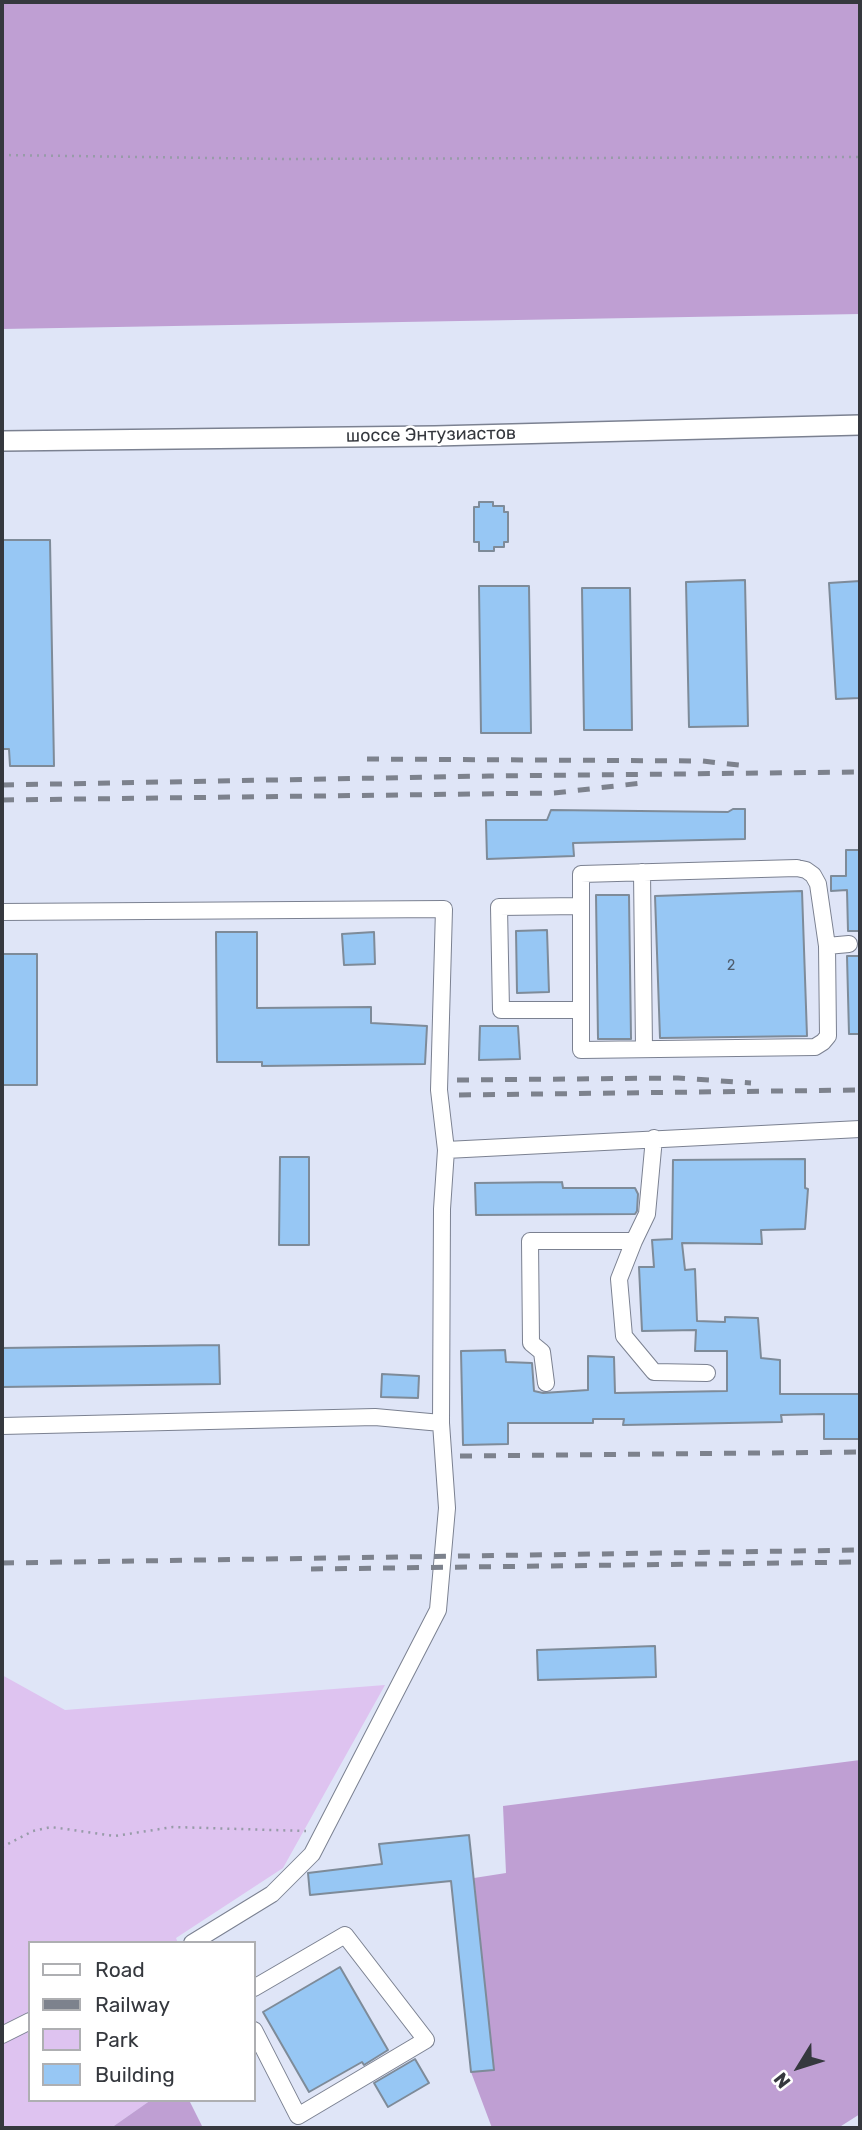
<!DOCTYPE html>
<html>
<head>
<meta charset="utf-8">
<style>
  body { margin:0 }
  #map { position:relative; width:862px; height:2130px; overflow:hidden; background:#dfe5f7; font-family:Rubik,sans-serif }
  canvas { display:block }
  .frame { position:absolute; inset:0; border:4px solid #35383e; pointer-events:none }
  .legend { position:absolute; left:28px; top:1941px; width:228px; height:161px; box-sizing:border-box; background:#fff; border:2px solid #aeafb2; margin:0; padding:9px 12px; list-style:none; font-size:21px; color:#35383e }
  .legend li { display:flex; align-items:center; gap:14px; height:35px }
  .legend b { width:35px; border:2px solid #aeafb2 }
  .north { position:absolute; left:764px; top:2032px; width:70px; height:70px; -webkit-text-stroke:5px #fff; paint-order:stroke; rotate:232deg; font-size:19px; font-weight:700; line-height:28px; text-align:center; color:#35383e }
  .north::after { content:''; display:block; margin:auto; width:24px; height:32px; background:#35383e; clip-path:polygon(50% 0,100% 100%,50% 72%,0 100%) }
</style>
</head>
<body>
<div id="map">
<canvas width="862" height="2130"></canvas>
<div class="frame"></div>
<ul class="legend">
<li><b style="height:9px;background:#fff"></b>Road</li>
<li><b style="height:9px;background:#7d828d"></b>Railway</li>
<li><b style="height:19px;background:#dec3f0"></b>Park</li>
<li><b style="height:19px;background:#97c7f4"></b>Building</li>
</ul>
<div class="north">N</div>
</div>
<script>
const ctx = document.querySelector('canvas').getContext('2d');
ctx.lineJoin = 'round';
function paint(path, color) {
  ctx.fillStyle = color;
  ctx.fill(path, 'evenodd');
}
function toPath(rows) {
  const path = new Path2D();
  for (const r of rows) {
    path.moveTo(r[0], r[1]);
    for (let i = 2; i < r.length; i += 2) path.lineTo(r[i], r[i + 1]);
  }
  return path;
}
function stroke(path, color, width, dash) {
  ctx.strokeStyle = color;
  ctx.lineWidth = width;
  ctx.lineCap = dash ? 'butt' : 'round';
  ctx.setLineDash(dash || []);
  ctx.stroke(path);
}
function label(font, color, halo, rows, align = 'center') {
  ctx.font = font + ' Rubik,sans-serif';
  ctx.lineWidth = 5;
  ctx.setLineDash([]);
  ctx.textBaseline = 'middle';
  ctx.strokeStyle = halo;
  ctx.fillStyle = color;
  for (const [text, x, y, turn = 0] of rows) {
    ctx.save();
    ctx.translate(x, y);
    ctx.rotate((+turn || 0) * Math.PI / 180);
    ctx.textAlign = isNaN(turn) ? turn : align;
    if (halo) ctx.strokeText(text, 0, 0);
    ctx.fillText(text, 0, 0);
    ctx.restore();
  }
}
const green = toPath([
  [2,1675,65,1710,385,1685,283,1868,176,1938,178,1943,30,1943,30,2100,151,2100,111,2128,2,2128]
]);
const forest = toPath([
  [2,2,860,2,860,314,2,329],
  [860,1760,860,2114,838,2128,492,2128,471,2072,494,2069,474,1878,506,1873,503,1806],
  [151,2100,189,2100,203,2128,111,2128]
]);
const building = toPath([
  [479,502,493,502,493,506,504,506,504,512,508,512,508,542,504,542,504,547,494,547,494,551,479,551,479,542,474,542,474,507,479,507,479,502],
  [2,540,50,540,54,766,10,766,9,749,2,749,2,540],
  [745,580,748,726,689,727,686,582,745,580],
  [860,581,860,698,836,699,829,583,860,581],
  [479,586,529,586,531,733,481,733,479,586],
  [582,588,630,588,632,730,584,730,582,588],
  [733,809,745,809,745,839,573,843,574,856,487,859,486,820,547,820,551,810,728,812,733,809],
  [846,850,860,850,860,931,848,931,847,890,831,891,831,876,846,876,846,850],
  [802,891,807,1036,660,1038,655,896,802,891],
  [596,895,629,895,631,1039,598,1039,596,895],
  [547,930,549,992,517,993,516,931,547,930],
  [216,932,257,932,257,1008,371,1007,371,1023,427,1026,425,1064,262,1066,262,1062,217,1062,216,932],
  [374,932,375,964,344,965,342,934,374,932],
  [2,954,37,954,37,1085,2,1085,2,954],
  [847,956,860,956,860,1034,849,1034,847,956],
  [480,1026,518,1026,520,1059,479,1060,480,1026],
  [280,1157,309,1157,309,1245,279,1245,280,1157],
  [805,1159,805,1188,808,1189,805,1229,761,1230,762,1244,682,1243,685,1270,695,1269,697,1321,725,1322,725,1317,758,1318,761,1358,780,1360,780,1394,860,1394,860,1439,824,1439,824,1414,781,1415,782,1422,623,1425,624,1419,593,1419,593,1423,508,1423,508,1444,463,1445,461,1351,505,1350,506,1362,532,1363,534,1391,543,1393,588,1390,588,1356,614,1357,615,1393,727,1391,727,1351,695,1351,696,1330,642,1331,639,1267,654,1267,652,1240,672,1239,673,1160,805,1159],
  [562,1182,563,1188,635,1188,638,1194,637,1211,635,1214,476,1215,475,1183,562,1182],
  [219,1345,220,1384,2,1387,2,1348,219,1345],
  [382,1374,419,1376,418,1398,381,1397,382,1374],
  [655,1646,656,1677,538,1680,537,1650,655,1646],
  [469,1835,494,2070,471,2072,451,1881,310,1895,308,1873,382,1864,379,1844,469,1835],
  [340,1967,388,2050,364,2065,362,2062,309,2092,263,2012,340,1967],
  [415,2059,429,2083,388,2107,374,2083,415,2059]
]);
const path = toPath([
  [2,155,284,159,860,157],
  [2,1847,33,1831,51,1827,115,1836,173,1827,306,1831]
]);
const minor = toPath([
  [797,868,806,870,813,875,818,884,827,946,828,1036,823,1042,815,1047,581,1050,581,874,797,868],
  [642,872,644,1049],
  [581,906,499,907,501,1010,581,1010],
  [2,912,444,909,439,1090,446,1150],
  [827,946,849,944],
  [634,1241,619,1279,624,1336,654,1372,707,1373],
  [546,1383,542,1352,531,1343,530,1241,634,1241,647,1214,654,1138],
  [2,1426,375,1417,441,1423],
  [192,1943,272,1894,312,1854,438,1610,447,1508,441,1423,442,1209,446,1150,860,1129],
  [254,1988,345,1935,426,2040,298,2116,254,2030],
  [2,2035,30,2021]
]);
const major = toPath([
  [2,441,435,436,860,425]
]);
const rail = toPath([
  [367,759,702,761,748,766],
  [2,785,489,776,860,772],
  [2,800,554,793,642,783],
  [457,1080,678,1078,751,1083],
  [459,1095,860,1090],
  [460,1456,860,1452],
  [2,1563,860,1550],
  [311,1569,860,1562]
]);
const numberNames = [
  ["2",731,966]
];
const streetNames = [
  ["шоссе Энтузиастов",431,435,-1]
];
paint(green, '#dec3f0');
paint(forest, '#bf9fd3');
paint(building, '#97c7f4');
stroke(building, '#7e8b99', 2);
stroke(minor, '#7b8191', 18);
stroke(major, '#7b8191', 22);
stroke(path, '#979ba8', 2.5, [2, 5]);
stroke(minor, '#fff', 16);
stroke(major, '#fff', 19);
stroke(rail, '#7d828d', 5, [12, 12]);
label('14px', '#4e5c6c', null, numberNames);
label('18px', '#35383e', '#fff', streetNames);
</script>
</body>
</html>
